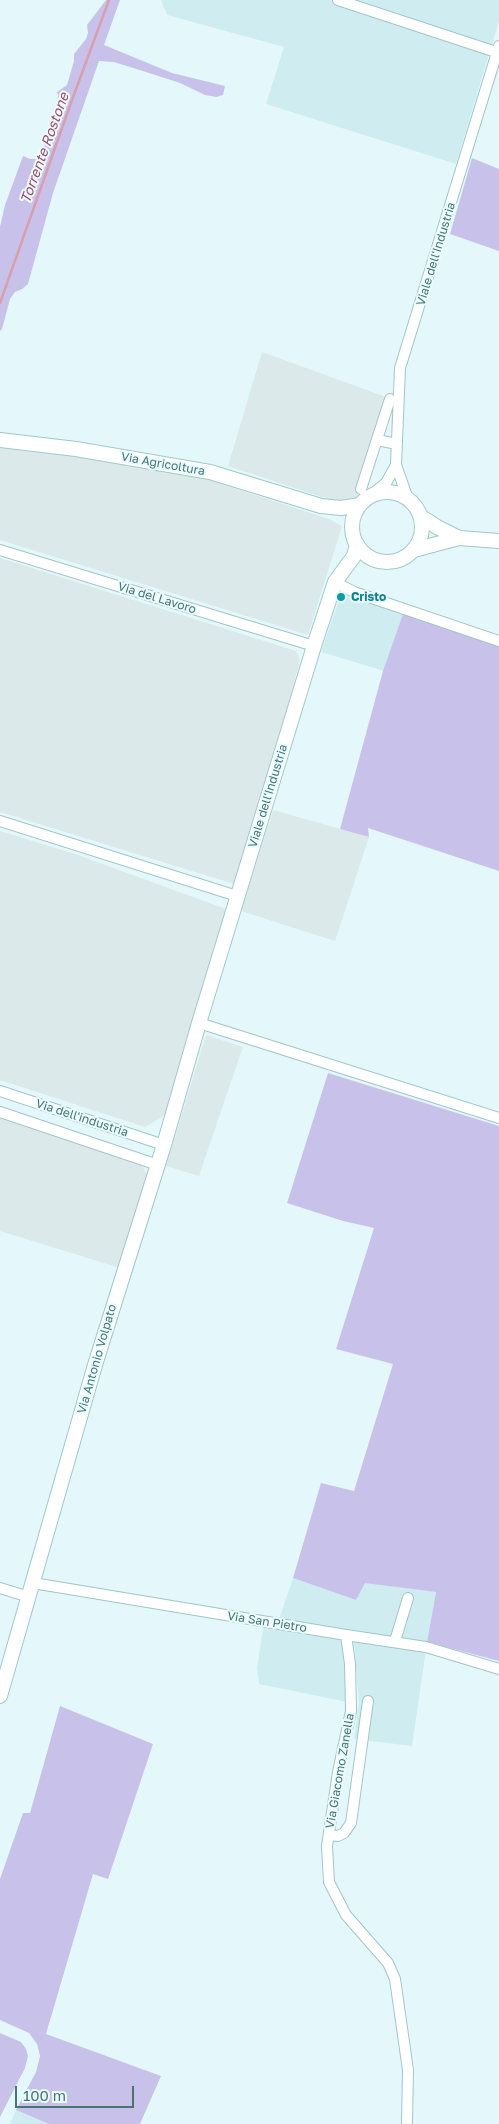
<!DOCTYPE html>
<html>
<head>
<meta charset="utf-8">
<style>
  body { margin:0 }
  #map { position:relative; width:499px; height:2124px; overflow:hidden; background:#e4f8fc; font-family:"Golos Text",sans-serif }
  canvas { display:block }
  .scale { position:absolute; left:15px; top:2086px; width:119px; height:22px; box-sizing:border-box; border:2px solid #497571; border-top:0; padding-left:6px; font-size:15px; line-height:18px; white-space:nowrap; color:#497571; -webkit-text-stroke:4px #eafbff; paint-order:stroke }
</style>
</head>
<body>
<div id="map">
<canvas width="499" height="2124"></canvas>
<div class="scale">100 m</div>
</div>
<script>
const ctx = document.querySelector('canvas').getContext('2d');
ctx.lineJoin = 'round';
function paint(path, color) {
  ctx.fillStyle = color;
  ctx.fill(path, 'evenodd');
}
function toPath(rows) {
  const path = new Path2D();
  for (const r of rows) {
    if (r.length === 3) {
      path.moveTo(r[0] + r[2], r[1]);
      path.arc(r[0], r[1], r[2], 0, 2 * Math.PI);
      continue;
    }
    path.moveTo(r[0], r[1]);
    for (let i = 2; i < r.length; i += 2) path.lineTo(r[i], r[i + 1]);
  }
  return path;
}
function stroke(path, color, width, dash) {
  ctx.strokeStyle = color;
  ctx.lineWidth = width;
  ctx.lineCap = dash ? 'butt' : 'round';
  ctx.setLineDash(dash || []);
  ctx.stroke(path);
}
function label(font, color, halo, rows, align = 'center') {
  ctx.font = font + ' "Golos Text",sans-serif';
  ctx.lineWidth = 4;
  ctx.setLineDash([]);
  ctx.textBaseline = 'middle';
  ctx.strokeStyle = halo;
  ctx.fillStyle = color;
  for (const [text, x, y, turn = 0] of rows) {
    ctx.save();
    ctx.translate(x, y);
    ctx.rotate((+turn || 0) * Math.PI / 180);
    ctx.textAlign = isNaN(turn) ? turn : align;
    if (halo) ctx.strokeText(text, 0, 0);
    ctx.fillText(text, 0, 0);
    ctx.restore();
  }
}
const residential = toPath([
  [161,0,499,0,499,21,456,164,266,104,284,47,167,15],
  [342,591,404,611,384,671,321,652],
  [293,1578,356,1600,364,1582,436,1592,427,1642,279,1619],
  [264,1623,345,1638,347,1702,259,1684,257,1668],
  [371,1641,426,1650,412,1746,354,1739,359,1702,354,1642],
  [16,2110,49,2124,10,2124]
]);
const industrial = toPath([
  [262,352,386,397,356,499,343,504,228,466],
  [0,438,157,463,329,519,342,526,308,635,0,540],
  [0,558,296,651,300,660,282,728,260,806,234,884,0,812],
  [273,810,369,837,335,941,241,911],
  [0,831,75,854,226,909,209,976,167,1114,145,1127,0,1080],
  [206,1035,243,1047,199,1176,166,1166],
  [0,1115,142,1165,148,1178,120,1268,0,1231]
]);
const green = toPath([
  [106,0,120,0,104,45,172,73,225,86,223,95,216,97,205,95,180,83,149,73,114,62,99,61,53,193,28,284,22,289,15,292,10,299,2,329,0,331,0,227,5,205,23,156,30,159,41,159,48,132,57,127,61,107,57,92,67,85,74,61,74,54,86,39,88,33,87,25],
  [472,158,499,169,499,251,450,234],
  [404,611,421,620,499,646,499,871,368,828,369,837,340,829,383,671],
  [328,1073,499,1126,499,1661,427,1642,436,1592,365,1583,356,1600,293,1578,321,1483,354,1491,393,1364,336,1349,374,1228,343,1221,287,1203],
  [60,1706,153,1744,108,1879,93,1874,46,2034,161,2076,140,2124,49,2124,16,2110,36,2072,40,2056,37,2044,29,2033,0,2020,0,1879,23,1813,30,1813],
  [0,2033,21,2042,26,2049,28,2056,25,2068,0,2117]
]);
const stream = toPath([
  [0,303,72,100,109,0]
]);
const street = toPath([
  [338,0,496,52],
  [377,440,397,444],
  [361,489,390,399],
  [370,496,386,483,396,465],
  [408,499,396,465,400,368,499,46],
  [0,550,314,646],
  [335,582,354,592,499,641],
  [0,821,237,896],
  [199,1023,499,1118],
  [0,1091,164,1145],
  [0,1112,158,1165],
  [33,1583,346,1635,426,1647,499,1669],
  [0,1588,29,1597],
  [346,1635,350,1664,351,1711,338,1772,327,1846,329,1882,346,1915,388,1963,395,1979,408,2070,407,2124],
  [395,1641,408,1598],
  [329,1835,338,1836,344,1833,351,1823,368,1701]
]);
const secondary = toPath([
  [0,440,76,449,210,472,321,506,341,508,360,505],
  [387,527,35],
  [420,516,437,527,459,538],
  [414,550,459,538,499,541],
  [0,1696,95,1365,164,1145,199,1023,314,646,335,582,354,556,357,544]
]);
const markers = [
  [341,597,5,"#0f9aa8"]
];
const streetNames = [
  ["Viale dell'Industria",436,254,-73],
  ["Via Agricoltura",163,464,10],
  ["Via del Lavoro",157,598,17],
  ["Viale dell'Industria",268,796,-73],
  ["Via dell'industria",82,1118,18],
  ["Via Antonio Volpato",97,1359,-74],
  ["Via San Pietro",267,1622,9],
  ["Via Giacomo Zanella",340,1771,-80]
];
const cultureNames = [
  ["Cristo",351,597]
];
const waterNames = [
  ["Torrente Rostone",45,148,-70]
];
paint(residential, '#cfedf1');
paint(industrial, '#dbe9ea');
paint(green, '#c8c2ea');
stroke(stream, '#d89eae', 2.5);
stroke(street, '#a2c5c5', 12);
stroke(secondary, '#a0c9c9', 16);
stroke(street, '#fff', 10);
stroke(secondary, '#fff', 14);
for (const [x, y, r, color] of markers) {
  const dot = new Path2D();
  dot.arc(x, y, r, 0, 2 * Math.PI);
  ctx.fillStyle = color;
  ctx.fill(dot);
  stroke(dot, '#eafbff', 2);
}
label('12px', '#497571', '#eafbff', streetNames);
label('bold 12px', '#0d838f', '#eafbff', cultureNames, 'left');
label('italic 14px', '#9e4b62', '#eafbff', waterNames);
</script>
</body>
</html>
